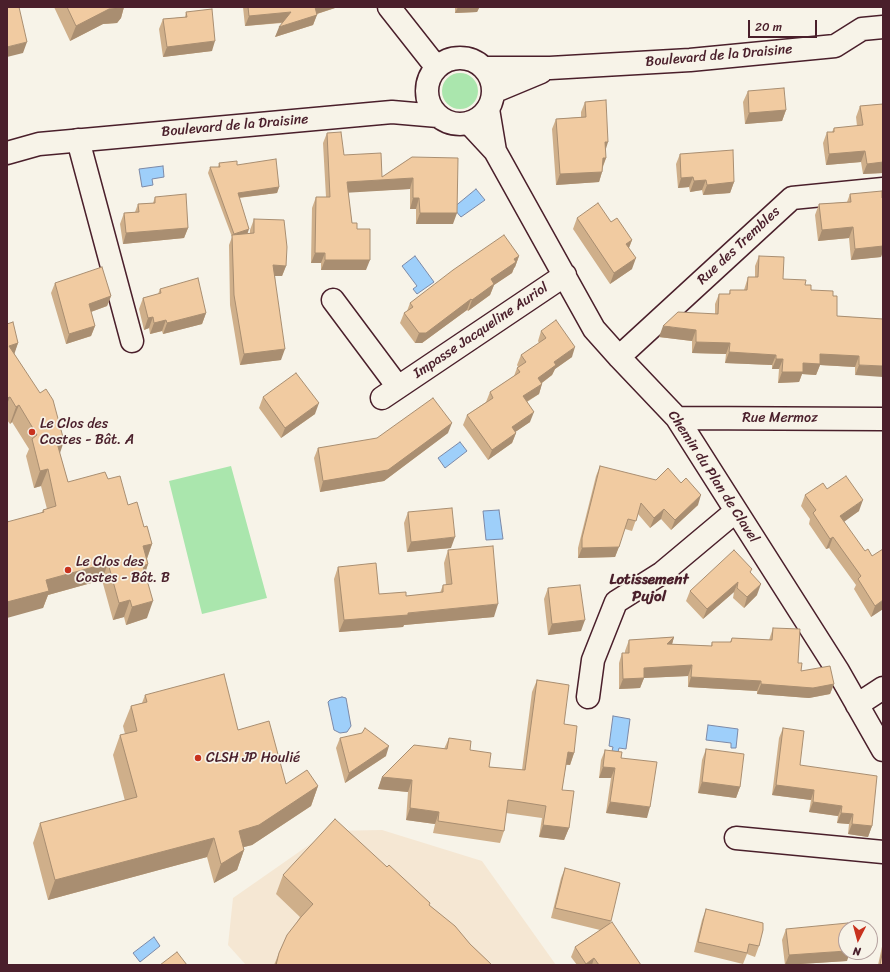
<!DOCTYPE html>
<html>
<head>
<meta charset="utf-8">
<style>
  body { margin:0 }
  #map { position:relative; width:890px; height:972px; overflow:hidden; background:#f7f3e8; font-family:Sriracha,sans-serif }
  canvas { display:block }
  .frame { position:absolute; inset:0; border:8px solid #4a1f2b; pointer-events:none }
  .north { position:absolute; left:838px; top:920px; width:40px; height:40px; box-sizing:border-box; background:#f7f3e8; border:1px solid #b29e9c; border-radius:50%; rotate:186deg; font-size:11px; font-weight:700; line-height:16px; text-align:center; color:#4a1f2b }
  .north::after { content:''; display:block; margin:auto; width:14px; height:18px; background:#c8321e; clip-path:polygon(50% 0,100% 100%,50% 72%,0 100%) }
  .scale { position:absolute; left:748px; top:20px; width:69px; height:18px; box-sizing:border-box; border:2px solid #4a1f2b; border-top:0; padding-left:5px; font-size:12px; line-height:14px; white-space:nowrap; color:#4a1f2b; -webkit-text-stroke:3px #f7f3e8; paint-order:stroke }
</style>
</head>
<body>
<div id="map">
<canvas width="890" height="972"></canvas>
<div class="frame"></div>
<div class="north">N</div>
<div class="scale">20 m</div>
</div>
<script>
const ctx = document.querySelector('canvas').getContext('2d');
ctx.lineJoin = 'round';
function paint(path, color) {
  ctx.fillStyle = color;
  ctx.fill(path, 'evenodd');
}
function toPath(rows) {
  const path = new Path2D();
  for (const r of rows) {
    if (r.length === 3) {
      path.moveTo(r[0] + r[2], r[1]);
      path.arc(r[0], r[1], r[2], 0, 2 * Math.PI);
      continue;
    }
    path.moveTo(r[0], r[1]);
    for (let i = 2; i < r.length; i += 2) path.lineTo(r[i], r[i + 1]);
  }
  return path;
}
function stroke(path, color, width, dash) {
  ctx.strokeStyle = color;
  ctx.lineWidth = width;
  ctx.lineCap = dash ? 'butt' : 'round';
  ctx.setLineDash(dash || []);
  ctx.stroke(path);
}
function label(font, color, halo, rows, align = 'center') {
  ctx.font = font + ' Sriracha,sans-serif';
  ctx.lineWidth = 3.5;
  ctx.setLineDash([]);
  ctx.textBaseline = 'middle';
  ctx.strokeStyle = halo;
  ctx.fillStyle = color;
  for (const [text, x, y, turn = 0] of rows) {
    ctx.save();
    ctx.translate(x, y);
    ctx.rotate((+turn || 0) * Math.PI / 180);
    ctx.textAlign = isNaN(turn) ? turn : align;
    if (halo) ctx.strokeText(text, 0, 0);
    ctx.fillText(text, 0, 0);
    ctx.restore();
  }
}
const built = toPath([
  [382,830,482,861,556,965,246,965,228,945,233,898,329,831]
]);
const green = toPath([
  [460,91,18],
  [231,466,267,598,202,614,169,481]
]);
const water = toPath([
  [163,166,164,177,152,179,153,185,142,187,139,169,163,166],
  [476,189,485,200,461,217,453,208,476,189],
  [415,256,434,282,417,294,413,289,417,286,402,266,415,256],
  [460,442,467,451,445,468,438,458,460,442],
  [499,510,503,539,486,540,483,511,499,510],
  [342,697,346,698,351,726,347,732,340,733,334,730,328,702,330,700,342,697],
  [613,716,630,719,626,749,619,748,618,752,612,751,613,747,609,746,613,716],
  [708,725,738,729,736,748,731,748,731,743,706,740,708,725],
  [154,937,160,946,140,962,133,953,154,937]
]);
const street = toPath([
  [389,7,430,59,437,66],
  [488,109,495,151],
  [469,123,495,151,594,329,619,357,677,418,838,671,883,750],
  [78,140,132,341],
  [333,300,398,387],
  [619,357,792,198,883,189],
  [382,398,565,275],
  [677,418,883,419],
  [588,697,593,660,616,602,662,573,736,511],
  [857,705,883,688],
  [736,838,883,852]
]);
const secondary = toPath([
  [460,91,33],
  [485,68,550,68,690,60,835,46,862,29,883,27],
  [493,92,541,72],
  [7,153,39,144,392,112,438,116]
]);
const wall = toPath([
  [54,7,124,7,121,18,117,23,103,24,70,41],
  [243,7,335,7,335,8,317,14,313,25,275,37,282,23,245,26],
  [455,7,501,7,479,8,477,12,455,13],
  [186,12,212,51,163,57,159,29,163,19,185,17],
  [748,91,786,110,782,121,745,124,743,102],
  [585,102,605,151,606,158,603,167,602,172,599,182,556,185,552,129,556,119,581,117,581,112],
  [883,104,883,173,863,174,861,162,826,165,823,143,827,132,832,132,834,128,857,126,856,117,860,106],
  [327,133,344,155,382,177,412,157,453,224,416,224,416,209,410,209,410,189,348,192,352,223,357,229,366,270,321,270,321,263,311,263,312,208,316,197,326,197,323,143],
  [680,154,734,182,730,193,703,195,702,190,690,192,689,187,678,188,676,164],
  [219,163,237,165,279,187,277,193,239,198,247,234,250,233,250,230,254,219,286,266,282,276,275,276,281,360,240,365,230,305,229,245,232,237,208,173,210,167,218,167],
  [850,194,883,198,883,251,881,257,851,260,849,238,818,241,815,215,819,204,847,202],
  [155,197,188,228,184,238,123,244,120,224,124,213,135,212,138,204,153,203],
  [577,218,611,222,632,240,629,248,632,269,610,284,573,229],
  [519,256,515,267,514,268,512,273,494,285,490,295,468,311,467,310,422,343,415,343,400,323,404,313,407,311,410,303],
  [759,256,783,279,805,285,811,290,833,296,837,316,883,319,855,375,855,367,820,365,816,375,802,374,799,382,778,383,779,369,772,369,772,365,725,363,726,354,692,353,692,341,659,337,715,314,715,304,719,294,729,294,730,290,744,290,748,277,755,277,755,266],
  [55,283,111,296,107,306,91,312,95,326,91,336,66,344,51,293],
  [160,289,206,313,202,324,163,334,162,331,150,334,149,328,144,330,139,309,143,298,158,294],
  [7,324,18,343,14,353,60,454,68,482,108,479,128,505,144,527,152,544,147,559,148,564,145,573,147,618,126,625,124,617,113,620,102,580,48,595,43,608,42,512,43,510,47,509,41,486,34,488,26,456,29,449,12,422,10,424,7,420],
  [541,331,572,357,555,369,552,375,542,383,539,394,527,402,530,422,515,432,516,433,512,443,488,460,463,425,467,415,486,402,490,392,514,376,517,368,518,367,517,365,521,355,539,343,538,341],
  [263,397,315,414,281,438,259,408],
  [448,433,384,481,320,492,314,458,318,448],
  [600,466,698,505,671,530,661,519,650,528,638,514,632,531,625,529,615,557,578,558,578,548,596,476],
  [827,489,859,511,844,521,883,609,871,617,854,589,856,585,829,548,826,549,809,524,810,519,801,506,805,495],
  [408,512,451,548,407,552,404,523],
  [448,550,494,617,404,625,403,627,339,632,334,579,338,567,379,594,406,596,440,593,443,585,446,585,444,563],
  [751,573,757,595,744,608,733,598,734,592,703,619,686,601,690,591],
  [548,588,581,631,548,635,544,599],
  [773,628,798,663,801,671,834,684,830,694,809,698,757,694,757,691,688,687,688,676,644,678,640,688,619,689,619,663,622,653,625,653,625,651,629,640,674,637,672,644,711,646,712,642,730,642,732,638,769,640],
  [537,680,564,724,574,753,570,765,566,765,562,790,569,828,564,840,539,837,542,818,506,813,504,831,500,843,433,833,435,824,406,820,408,792,378,789,382,777,444,749,449,738,470,750,489,767,522,770,532,692],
  [145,695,238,730,286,784,318,786,311,806,252,845,244,847,244,850,237,870,214,883,207,857,48,900,33,843,40,823,125,801,113,755,120,735,125,734,123,726,131,706,142,703],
  [783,728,800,765,872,826,868,837,848,834,849,824,837,823,838,816,809,812,811,800,772,795,779,738],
  [340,738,386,756,345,783,336,748],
  [706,749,740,787,736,798,698,793,702,760],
  [605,750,621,758,647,818,606,813,611,778,599,778,601,760],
  [387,867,430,906,492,965,274,965,279,953,300,917,276,894,283,875],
  [565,868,611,921,610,923,641,965,577,965,571,957,575,947,600,930,551,918,561,878],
  [706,909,759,946,755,957,747,954,743,964,694,952,702,920],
  [786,929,847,961,785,965,782,940],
  [883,942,883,965,878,965]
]);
const shadedWall = toPath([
  [124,7,121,18,117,23,103,24,70,41,76,26,109,9],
  [313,7,335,7,335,8,310,16],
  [458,7,501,7,479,8,477,12,455,13],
  [291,12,287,22,245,26,249,16],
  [317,15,313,25,275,37,279,27],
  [215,41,212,51,163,57,167,47],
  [27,42,23,53,7,57,7,47],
  [786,110,782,121,745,124,749,113],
  [605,142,608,142,605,152],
  [865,151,861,162,826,165,829,154],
  [603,158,606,158,602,168],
  [883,162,883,173,863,174,867,164],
  [602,172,599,182,556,185,560,174],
  [693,177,689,187,678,188,681,178],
  [413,178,410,189,343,193,347,182],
  [706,180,702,190,690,192,694,181],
  [734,182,730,193,703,195,707,185],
  [279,187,277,193,236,198,238,193],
  [413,198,419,198,416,209,410,209],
  [420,213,457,213,453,224,416,224],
  [853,227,849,238,818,241,822,230],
  [188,228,184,238,123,244,126,233],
  [249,229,247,235,232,239,234,234],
  [632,240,628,250,626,244],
  [883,246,883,251,881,257,851,260,855,249],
  [315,253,325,253,321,263,311,263],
  [519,256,515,267,514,268,512,273,494,285,490,295,468,311,472,300,491,279,514,259],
  [636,258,632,269,610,284,614,273],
  [325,260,370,260,366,270,321,270],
  [273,265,286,266,282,276,269,276],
  [111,296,107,306,85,314,89,304],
  [471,299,467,310,422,343,415,343,419,333],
  [206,313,202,324,163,334,167,323],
  [153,317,149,328,144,330,148,318],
  [166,320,162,331,150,334,154,323],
  [95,326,91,336,66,344,69,334],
  [663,326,696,330,692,341,659,337],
  [696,342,730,343,726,354,692,353],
  [18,343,12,361,9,346],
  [575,347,572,357,555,369,552,375,535,388,538,378,554,362],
  [285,349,281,360,240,365,244,354],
  [729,352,776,355,772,365,725,363],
  [820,354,859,356,855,367,820,365,816,375,802,374,799,382,778,383,782,372,803,363],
  [776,359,783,359,779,369,772,369],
  [859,365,883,366,883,377,855,375],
  [542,384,539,394,519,406,523,396],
  [10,397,7,404,7,398],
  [319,403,315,414,281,438,285,428],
  [19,405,12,422,10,424,16,407],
  [534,412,530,422,508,437,512,427],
  [452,423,448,433,384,481,320,492,323,481],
  [516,433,512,443,488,460,492,450],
  [64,441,58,459,57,443],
  [48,469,41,486,34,488,40,471],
  [701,495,698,505,671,530,675,520],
  [863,500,859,511,837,527,840,516],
  [664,509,661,519,650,528,654,518],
  [455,537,451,548,407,552,411,542],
  [833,537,829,548,826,549,830,539],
  [152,544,146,561,143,546],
  [619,547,615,557,578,558,582,548],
  [108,563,102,580,48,595,43,608,7,618,7,602,46,580],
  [148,564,142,582,143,566],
  [738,582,734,592,703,619,707,609],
  [761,584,757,595,744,608,747,597],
  [130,600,124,617,113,620,119,603],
  [883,600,883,609,871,617,875,606],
  [153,601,147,618,126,625,132,607],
  [498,604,494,617,404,625,403,627,339,632,344,620],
  [585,620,581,631,548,635,552,624],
  [674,637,671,648,667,644],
  [692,665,688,676,644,678,640,688,619,689,623,679,644,668],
  [691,677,761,681,757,691,688,687],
  [761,684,834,684,830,694,809,698,757,694],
  [389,746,386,756,345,783,349,773],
  [568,752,574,753,570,765,564,764],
  [603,767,615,768,611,778,599,778],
  [382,777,412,780,408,792,378,789],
  [702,782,740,787,736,798,698,793],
  [776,785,814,790,811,800,772,795],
  [318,786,311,806,252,845,232,850,239,831],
  [610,802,650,807,647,818,606,813],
  [813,802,842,806,838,816,809,812],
  [410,808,439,812,435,824,406,820],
  [841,813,853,814,849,824,837,823],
  [852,824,872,826,868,837,848,834],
  [543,825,569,828,564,840,539,837],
  [214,838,207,857,48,900,55,880],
  [244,850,237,870,214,883,221,864],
  [846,951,846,952,850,952,847,961,785,965,789,955],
  [594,958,592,965,586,965,586,964]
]);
const building = toPath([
  [7,7,19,7,27,42,7,47,7,7],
  [67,7,123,7,122,8,109,9,76,26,67,7],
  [248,7,315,7,317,15,279,27,291,12,249,16,248,7],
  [212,9,215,41,167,47,163,19,187,17,186,12,212,9],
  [784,88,786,110,749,113,748,91,784,88],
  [606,100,608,142,605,142,606,158,603,158,602,172,560,174,556,119,586,117,585,102,606,100],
  [883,104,883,162,867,164,865,151,829,154,827,132,834,132,834,128,863,125,860,106,883,104],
  [341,132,344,155,381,153,382,177,412,157,458,158,457,213,420,213,419,198,413,198,413,178,347,182,352,223,357,223,357,229,370,229,370,260,325,260,325,253,315,253,316,197,330,197,327,133,341,132],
  [733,150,734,182,707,185,706,180,694,181,693,177,681,178,680,154,733,150],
  [276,159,279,187,238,193,249,229,234,234,210,167,220,167,219,163,237,161,237,165,276,159],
  [882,191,882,198,883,198,883,246,855,249,853,227,822,230,819,204,851,202,850,194,882,191],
  [186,194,188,228,126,233,124,213,139,212,138,204,155,203,155,197,186,194],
  [598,203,611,222,617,218,632,240,626,244,636,258,614,273,577,218,598,203],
  [254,219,284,220,287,247,286,266,273,265,285,349,244,354,234,295,232,235,254,233,254,219],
  [504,235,519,256,514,259,516,262,491,279,494,284,472,300,471,299,426,333,419,333,404,313,413,307,410,303,453,270,504,235],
  [759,256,784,257,783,279,806,280,805,285,811,285,811,290,833,291,833,296,837,296,837,316,883,319,883,366,859,365,859,356,820,354,820,364,803,363,803,372,782,372,783,359,776,359,776,355,729,352,730,343,696,342,696,330,663,326,678,312,718,314,719,294,730,294,730,290,747,290,748,277,758,277,759,256],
  [102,267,111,296,89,304,95,326,69,334,55,283,102,267],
  [198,278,206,313,167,323,166,320,154,323,153,317,148,318,143,298,161,293,160,289,198,278],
  [556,320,575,347,554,362,556,365,538,378,542,384,523,396,534,412,512,427,516,433,492,450,467,415,493,398,490,392,520,372,517,368,526,362,521,355,546,338,541,331,556,320],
  [13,322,18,343,9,346,40,393,46,389,53,400,64,441,57,443,68,482,105,472,108,479,120,476,128,505,137,502,144,527,147,526,152,544,143,546,148,564,143,566,153,601,132,607,130,600,119,603,108,563,46,580,49,591,7,602,7,522,44,512,43,510,56,506,48,469,40,471,32,439,37,435,19,405,16,407,10,397,7,398,7,324,13,322],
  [296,373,319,403,285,428,263,397,296,373],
  [433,398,452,423,388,470,323,481,318,448,377,438,433,398],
  [600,466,656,480,668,468,681,483,686,478,701,495,675,520,664,509,654,518,641,503,636,521,628,519,619,547,582,548,582,538,600,466],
  [846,476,863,500,840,516,865,551,868,549,872,556,883,549,883,600,875,606,858,579,861,576,833,537,830,539,813,513,816,510,805,495,823,483,827,489,846,476],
  [452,508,455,537,411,542,408,512,452,508],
  [493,546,498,604,408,613,408,615,344,620,338,567,376,563,379,594,406,592,406,596,443,592,443,585,452,584,448,550,493,546],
  [734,550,752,569,750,572,761,584,747,597,737,588,738,582,707,609,690,591,734,550],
  [580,585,585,620,552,624,548,588,580,585],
  [773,628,800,629,798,663,802,663,801,671,830,666,834,684,813,688,761,684,761,681,691,677,692,665,644,668,644,678,623,679,622,653,629,653,629,640,674,637,667,644,712,646,712,642,731,642,732,638,772,640,773,628],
  [224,674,238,730,269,721,286,784,307,770,318,786,259,825,239,831,244,850,221,864,214,838,55,880,40,823,137,797,120,735,137,731,131,706,147,702,145,695,224,674],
  [537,680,569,685,564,724,577,726,574,753,568,752,562,790,574,791,569,828,543,825,546,806,508,800,504,831,438,821,439,812,410,808,412,780,382,777,414,745,447,749,449,738,471,741,470,750,491,753,489,767,525,770,537,680],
  [365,728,389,746,349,773,340,738,362,733,365,728],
  [783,728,804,731,800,765,877,776,872,826,852,824,853,814,841,813,842,806,813,802,814,790,776,785,783,728],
  [706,749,744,754,740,787,702,782,706,749],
  [605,750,622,752,621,758,657,762,650,807,610,802,615,768,603,767,605,750],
  [335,819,387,867,389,865,430,903,429,905,455,926,470,944,492,965,276,965,279,953,287,935,301,917,313,904,283,875,335,819],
  [565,868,620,883,611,921,555,908,565,868],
  [706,909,763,923,763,930,759,946,749,944,747,953,698,942,706,909],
  [612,922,641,965,599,965,594,958,586,964,575,947,612,922],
  [848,923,849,928,846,928,846,951,789,955,786,929,848,923],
  [883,949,883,965,880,965,883,949],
  [177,952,187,965,160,965,177,952]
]);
const markers = [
  [32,432,4,"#c8321e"],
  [68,570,4,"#c8321e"],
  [198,758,4,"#c8321e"]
];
const streetNames = [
  ["Boulevard de la Draisine",719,56,-5],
  ["Boulevard de la Draisine",235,126,-5],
  ["Rue des Trembles",739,246,-43],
  ["Impasse Jacqueline Auriol",481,331,-34],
  ["Rue Mermoz",780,418],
  ["Chemin du Plan de Clavel",713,477,57]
];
const poiNames = [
  ["Le Clos des",40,424],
  ["Costes - Bât. A",40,440],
  ["Le Clos des",76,562],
  ["Costes - Bât. B",76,578],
  ["CLSH JP Houlié",206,758]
];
const neighbourhoodNames = [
  ["Lotissement",649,580],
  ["Pujol",649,597]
];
paint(built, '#f5e7d3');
paint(green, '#aae6ad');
paint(water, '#9ecffa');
stroke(water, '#7c89a7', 1);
stroke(street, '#4a1f2b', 25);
stroke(secondary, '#4a1f2b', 25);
stroke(street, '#f7f3e8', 22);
stroke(secondary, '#f7f3e8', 22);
paint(wall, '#cfaf8a');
paint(shadedWall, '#a98e71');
paint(building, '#f1cba1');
stroke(building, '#a98e71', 1);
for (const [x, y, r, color] of markers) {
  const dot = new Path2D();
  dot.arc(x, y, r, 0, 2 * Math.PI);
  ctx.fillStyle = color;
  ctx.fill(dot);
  stroke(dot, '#f7f3e8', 1.5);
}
label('14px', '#4a1f2b', '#f7f3e8', streetNames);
label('14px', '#4a1f2b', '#f7f3e8', poiNames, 'left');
label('bold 15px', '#4a1f2b', '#f7f3e8', neighbourhoodNames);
</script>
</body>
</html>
